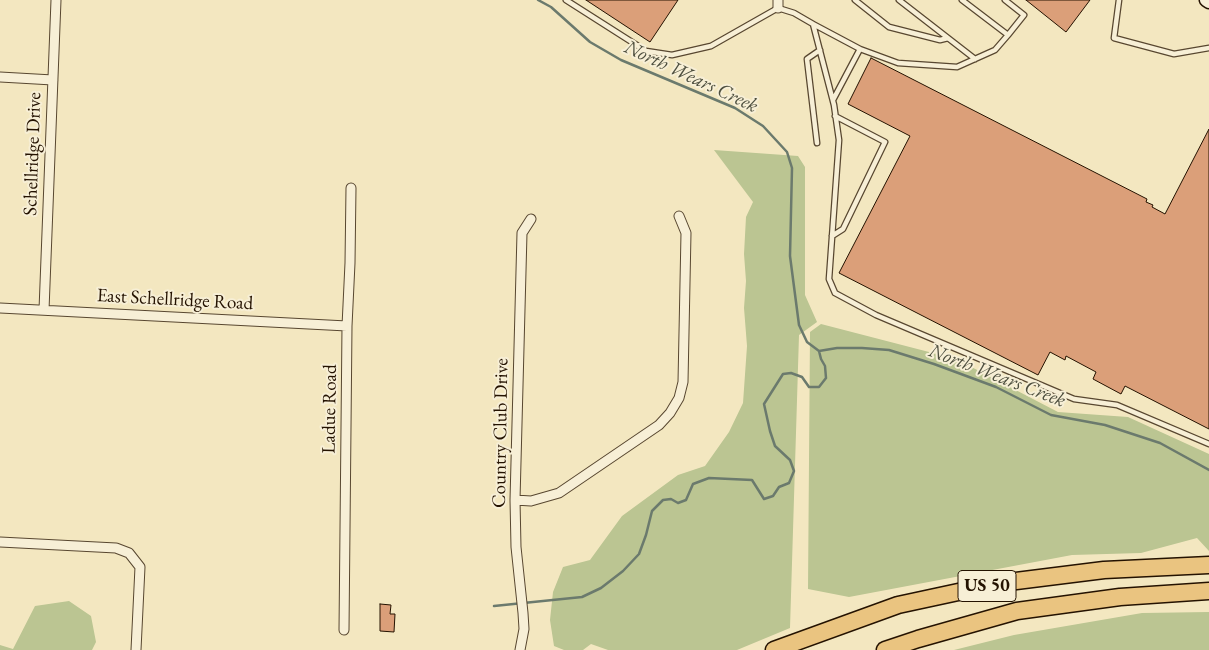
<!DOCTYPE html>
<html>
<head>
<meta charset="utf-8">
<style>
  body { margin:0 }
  canvas { display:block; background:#f3e7c0 }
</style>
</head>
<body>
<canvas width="1209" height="650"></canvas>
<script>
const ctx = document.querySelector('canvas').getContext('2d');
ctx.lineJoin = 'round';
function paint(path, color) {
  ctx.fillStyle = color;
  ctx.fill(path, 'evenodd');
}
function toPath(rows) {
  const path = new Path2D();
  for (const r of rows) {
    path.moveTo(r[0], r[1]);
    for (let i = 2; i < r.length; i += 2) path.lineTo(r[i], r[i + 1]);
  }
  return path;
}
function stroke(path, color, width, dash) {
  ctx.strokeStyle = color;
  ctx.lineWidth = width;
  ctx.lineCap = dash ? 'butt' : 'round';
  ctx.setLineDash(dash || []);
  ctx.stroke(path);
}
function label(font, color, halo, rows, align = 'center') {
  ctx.font = font + ' "EB Garamond",serif';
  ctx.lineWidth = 4;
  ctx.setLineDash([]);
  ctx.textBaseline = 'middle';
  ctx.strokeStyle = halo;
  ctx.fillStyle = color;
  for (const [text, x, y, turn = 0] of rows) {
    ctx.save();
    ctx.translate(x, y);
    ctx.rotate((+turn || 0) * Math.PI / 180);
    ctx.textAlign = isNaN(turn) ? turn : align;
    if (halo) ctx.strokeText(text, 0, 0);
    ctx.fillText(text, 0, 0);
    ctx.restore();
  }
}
const green = toPath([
  [714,150,798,156,805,167,805,295,817,322,799,335,790,628,737,650,608,650,591,644,583,650,564,650,554,646,550,620,553,592,563,567,590,560,622,516,678,475,705,466,729,432,743,403,747,346,744,308,746,281,744,254,746,217,753,202],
  [821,324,956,359,1058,412,1128,417,1209,454,1209,551,1197,538,1141,553,1072,555,849,597,808,589,810,332],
  [69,601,91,616,96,642,92,650,0,650,0,645,13,649,35,606],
  [1209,612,1209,650,954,650,1014,635,1142,613]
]);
const stream = toPath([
  [538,0,551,7,590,42,621,60,735,108,763,126,787,152,792,168,790,256,799,325,807,342,819,351,837,348,862,348,889,350,934,364,996,387,1051,415,1105,425,1160,443,1209,470],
  [494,606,582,597,601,588,623,571,639,554,646,535,652,511,663,500,671,499,678,503,686,500,693,484,709,478,752,480,764,499,773,496,779,487,789,483,794,471,790,460,775,446,770,431,764,404,783,374,791,373,802,377,809,387,819,387,826,378,825,366,821,359,819,351]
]);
const building = toPath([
  [586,0,678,0,650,42,586,0],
  [1026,0,1090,0,1066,32,1026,0],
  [871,58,1147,199,1146,202,1153,205,1152,207,1165,214,1209,129,1209,429,1125,386,1121,394,1093,379,1096,372,1066,356,1065,360,1050,352,1038,375,839,273,910,136,848,104,871,58],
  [380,604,391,605,390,614,395,614,394,632,380,631,380,604]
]);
const lane = toPath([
  [566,0,646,51,672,55,711,46,778,8,794,13,813,24,834,105,839,140,829,279,835,293,876,315,1074,399,1117,405,1209,444],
  [855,0,889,27,940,40,948,38],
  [899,0,975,59],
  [1005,0,1024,15,1008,35],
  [1119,0,1114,38,1174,54,1209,48],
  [813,24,860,49,833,100],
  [860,49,898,63,957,67,995,50,1008,35,962,0],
  [817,143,807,59,820,50],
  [832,236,843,229,885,142,835,116]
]);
const street = toPath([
  [778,0,778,8],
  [0,77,53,80],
  [0,308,347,326],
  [44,310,56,0],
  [515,500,531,501,559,493,659,425,670,413,679,398,683,382,686,233,679,216],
  [0,542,116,548,129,553,140,567,136,650],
  [344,630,347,326,350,263,351,188],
  [520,650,524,629,523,613,516,547,515,500,522,233,531,219]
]);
const secondary = toPath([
  [1206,0,1209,2]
]);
const highway = toPath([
  [774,650,898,605,1000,583,1104,570,1209,565],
  [885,650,918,639,1017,611,1120,597,1209,591]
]);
const shields = [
  [987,586,58]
];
const shieldNames = [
  ["US 50",987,586]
];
const streetNames = [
  ["Schellridge Drive",33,154,-88],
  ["East Schellridge Road",175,300,3],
  ["Ladue Road",330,409,-89],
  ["Country Club Drive",501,433,-89]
];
const waterNames = [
  ["North Wears Creek",691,77,25],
  ["North Wears Creek",997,376,21]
];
paint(green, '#bbc592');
stroke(stream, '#6b7a6d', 2.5);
paint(building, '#db9f79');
stroke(building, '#241200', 1);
stroke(lane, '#584730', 7);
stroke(street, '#584730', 11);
stroke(secondary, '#241200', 15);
stroke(highway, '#241200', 19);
stroke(lane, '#f7efd6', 4.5);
stroke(street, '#f7efd6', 9);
stroke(secondary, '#f7efd6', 12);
stroke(highway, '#eac480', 16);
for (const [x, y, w] of shields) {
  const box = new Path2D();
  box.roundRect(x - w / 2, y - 15.5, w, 31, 4);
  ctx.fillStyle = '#f7efd6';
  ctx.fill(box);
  stroke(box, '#241200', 1);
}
label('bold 18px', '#241200', null, shieldNames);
label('19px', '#241200', '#f7efd6', streetNames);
label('italic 20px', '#4e4f3f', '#f7efd6', waterNames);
</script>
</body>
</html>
